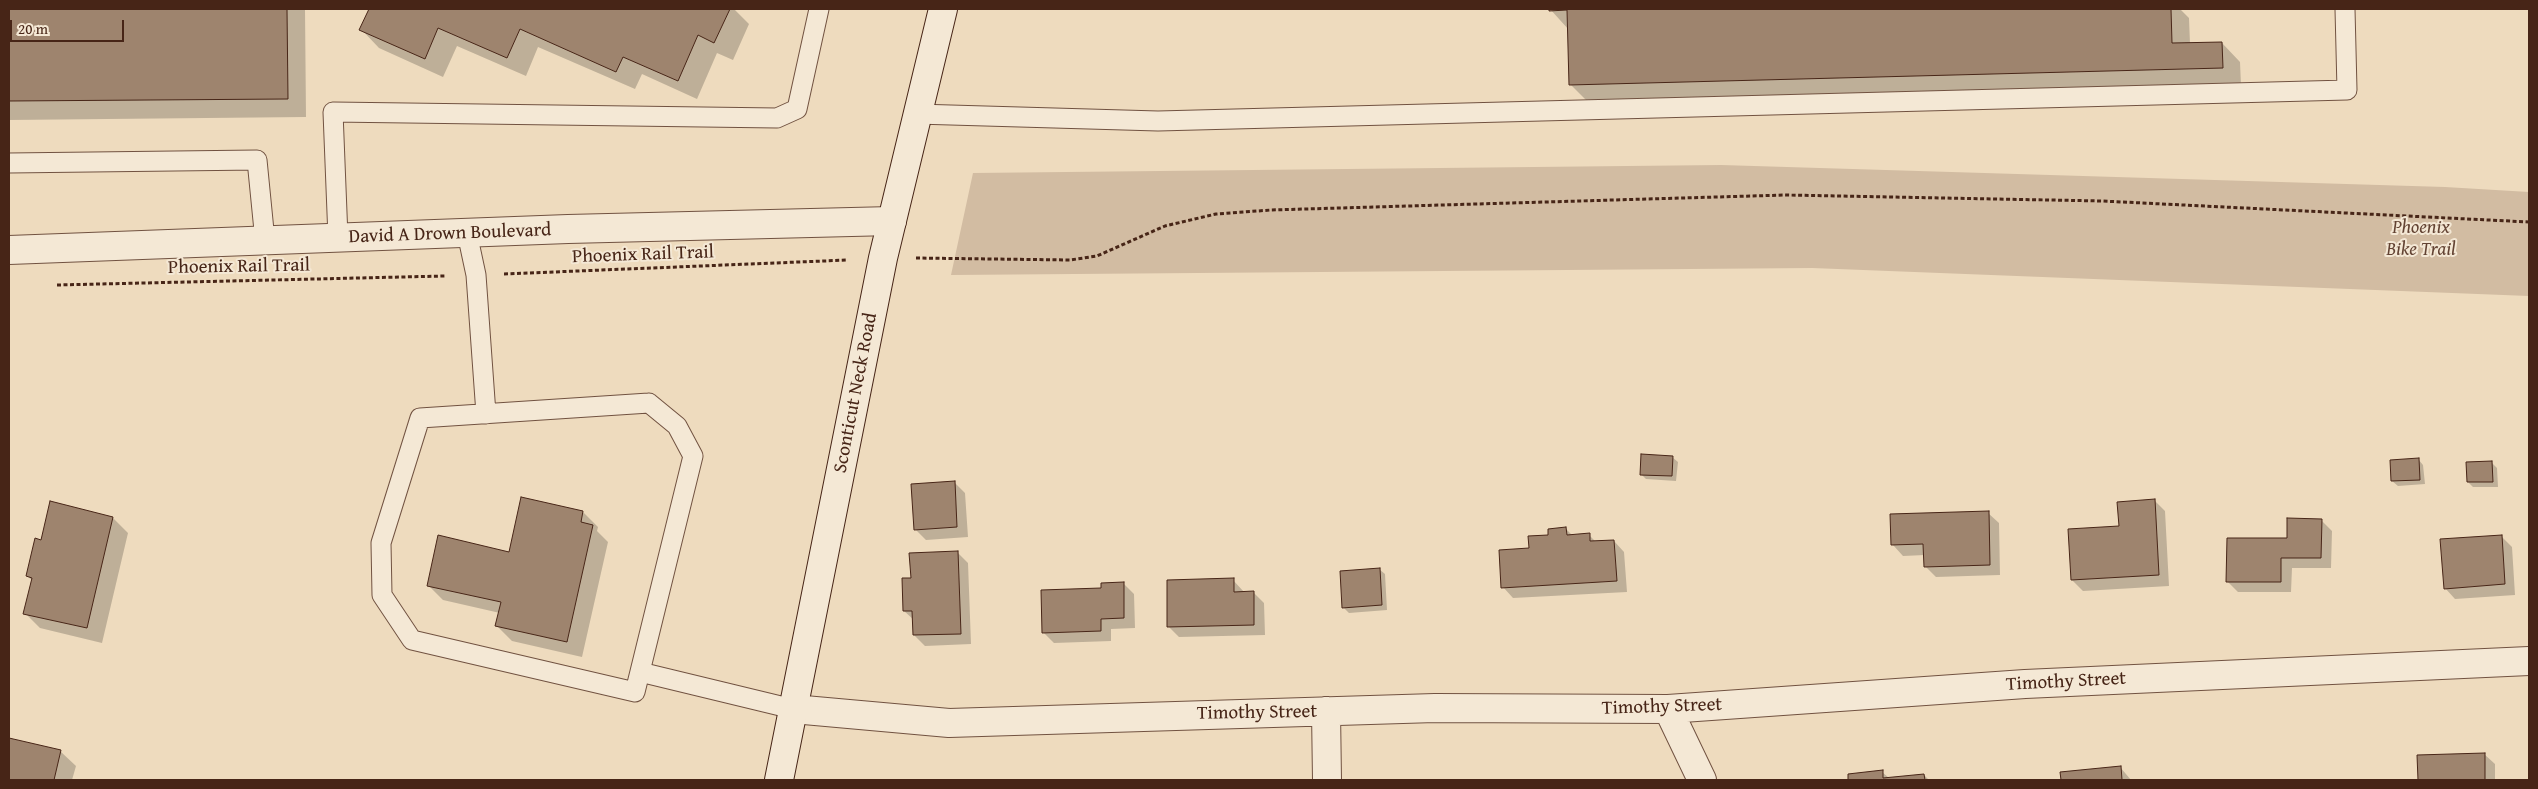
<!DOCTYPE html>
<html>
<head>
<meta charset="utf-8">
<style>
  body { margin:0 }
  #map { position:relative; width:2538px; height:789px; overflow:hidden; background:#eedbbe; font-family:"Gentium Book Plus",serif }
  canvas { display:block }
  .frame { position:absolute; inset:0; border:10px solid #472517; pointer-events:none }
  .scale { position:absolute; left:10px; top:20px; width:114px; height:22px; box-sizing:border-box; border:2px solid #472517; border-top:0; padding-left:6px; font-size:15px; line-height:18px; white-space:nowrap; color:#472517; -webkit-text-stroke:4px #f4e8d5; paint-order:stroke }
</style>
</head>
<body>
<div id="map">
<canvas width="2538" height="789"></canvas>
<div class="frame"></div>
<div class="scale">20 m</div>
</div>
<script>
const ctx = document.querySelector('canvas').getContext('2d');
ctx.lineJoin = 'round';
function paint(path, color) {
  ctx.fillStyle = color;
  ctx.fill(path, 'evenodd');
}
function toPath(rows) {
  const path = new Path2D();
  for (const r of rows) {
    path.moveTo(r[0], r[1]);
    for (let i = 2; i < r.length; i += 2) path.lineTo(r[i], r[i + 1]);
  }
  return path;
}
function stroke(path, color, width, dash) {
  ctx.strokeStyle = color;
  ctx.lineWidth = width;
  ctx.lineCap = dash ? 'butt' : 'round';
  ctx.setLineDash(dash || []);
  ctx.stroke(path);
}
function label(font, color, halo, rows, align = 'center') {
  ctx.font = font + ' "Gentium Book Plus",serif';
  ctx.lineWidth = 4;
  ctx.setLineDash([]);
  ctx.textBaseline = 'middle';
  ctx.strokeStyle = halo;
  ctx.fillStyle = color;
  for (const [text, x, y, turn = 0] of rows) {
    ctx.save();
    ctx.translate(x, y);
    ctx.rotate((+turn || 0) * Math.PI / 180);
    ctx.textAlign = isNaN(turn) ? turn : align;
    if (halo) ctx.strokeText(text, 0, 0);
    ctx.fillText(text, 0, 0);
    ctx.restore();
  }
}
const green = toPath([
  [1721,165,2445,187,2529,192,2529,296,1812,268,951,275,973,173]
]);
const shadow = toPath([
  [9,9,305,9,306,117,9,120],
  [370,9,734,9,749,24,733,60,717,53,697,99,642,74,635,89,538,47,526,76,457,46,443,77,379,48,361,29],
  [1550,9,2180,9,2189,18,2190,44,2222,43,2240,62,2241,86,1589,103,1571,85,1569,30],
  [1672,457,1678,462,1676,481,1646,479,1641,474],
  [2418,459,2423,465,2425,484,2398,486,2392,481],
  [2492,463,2497,468,2498,487,2473,487,2468,482],
  [954,482,965,493,968,537,926,540,915,529],
  [2154,500,2165,511,2169,586,2083,591,2072,580,2120,528],
  [583,512,598,527,597,531,608,542,582,657,512,641,497,626,500,613,443,600,428,585,510,553],
  [1988,513,1999,523,2000,575,1936,577,1925,566,1925,555,1903,556,1893,545,1892,515],
  [113,518,128,533,102,643,40,628,25,613,33,581,27,576,42,541],
  [2321,520,2332,531,2331,568,2292,568,2291,592,2238,592,2227,581],
  [1566,529,1573,536,1589,535,1596,542,1614,541,1624,552,1627,592,1513,598,1503,587,1530,550,1550,536],
  [2501,536,2512,547,2515,595,2455,599,2445,588],
  [957,552,968,563,971,644,925,646,914,635,914,620,904,611,912,579],
  [1379,569,1385,574,1387,610,1349,613,1344,608],
  [1233,580,1244,592,1253,592,1264,603,1265,635,1179,637,1169,627],
  [1123,583,1134,594,1135,628,1111,629,1111,641,1054,643,1043,632],
  [9,740,60,751,76,766,72,780,9,780],
  [2484,754,2495,764,2495,780,2419,780,2418,756],
  [2120,767,2131,780,2062,780,2061,774],
  [1882,772,1889,778,1924,775,1929,780,1850,780,1849,775]
]);
const building = toPath([
  [9,9,287,9,288,99,9,101,9,9],
  [369,9,730,9,714,43,698,35,678,81,623,57,616,72,520,29,507,58,438,28,425,59,359,30,369,9],
  [1549,9,2171,9,2172,43,2222,42,2223,68,1569,85,1567,10,1549,11,1549,9],
  [1641,454,1673,456,1672,476,1640,475,1641,454],
  [2419,458,2420,480,2391,481,2390,460,2419,458],
  [2492,461,2493,482,2467,482,2466,462,2492,461],
  [955,481,957,527,914,530,911,484,955,481],
  [521,497,583,511,581,522,593,525,567,642,495,626,501,602,427,586,438,535,509,552,521,497],
  [2155,499,2159,575,2071,580,2068,529,2119,526,2117,502,2155,499],
  [50,501,113,517,87,628,23,614,32,578,26,576,35,538,41,540,50,501],
  [1989,511,1990,565,1924,567,1923,544,1891,545,1890,514,1989,511],
  [2287,518,2322,519,2321,558,2281,558,2281,582,2226,582,2227,538,2287,538,2287,518],
  [1566,527,1567,535,1590,533,1590,541,1614,540,1617,581,1501,588,1499,550,1529,548,1528,536,1548,535,1548,529,1566,527],
  [2502,535,2505,584,2444,589,2440,539,2502,535],
  [958,551,961,634,913,635,912,611,903,611,902,578,911,578,909,553,958,551],
  [1380,568,1382,605,1342,608,1340,571,1380,568],
  [1234,578,1234,592,1254,591,1254,625,1167,627,1167,580,1234,578],
  [1124,582,1124,618,1101,619,1101,631,1042,633,1041,590,1101,588,1101,583,1124,582],
  [9,738,61,750,54,780,9,780,9,738],
  [2485,753,2485,780,2418,780,2417,755,2485,753],
  [2121,766,2122,780,2061,780,2060,772,2121,766],
  [1883,770,1883,778,1924,774,1925,780,1848,780,1848,774,1883,770]
]);
const path = toPath([
  [916,258,1070,260,1097,256,1165,226,1216,214,1271,210,1785,195,2102,201,2529,222],
  [504,274,848,260],
  [57,285,445,276]
]);
const service = toPath([
  [916,114,1158,121,2347,90,2345,9],
  [9,163,257,160,265,241],
  [467,233,476,275,486,414],
  [338,238,333,112,777,118,797,109,819,9],
  [649,403,677,426,693,456,635,692,412,640,382,595,381,543,420,418,649,403],
  [640,672,793,709]
]);
const minor = toPath([
  [793,709,949,723,1435,708,1668,709,2025,684,2529,661],
  [1668,709,1702,780],
  [1326,711,1327,780]
]);
const tertiary = toPath([
  [9,250,568,229,892,221]
]);
const secondary = toPath([
  [779,780,883,258,943,9]
]);
const parkNames = [
  ["Phoenix",2421,228],
  ["Bike Trail",2421,250]
];
const streetNames = [
  ["David A Drown Boulevard",450,234,-2],
  ["Phoenix Rail Trail",643,255,-2],
  ["Phoenix Rail Trail",239,267,-1],
  ["Sconticut Neck Road",856,393,-79],
  ["Timothy Street",2066,682,-3],
  ["Timothy Street",1662,707,-2],
  ["Timothy Street",1257,713,-1]
];
paint(green, '#d2bca2');
paint(shadow, '#0003');
paint(building, '#9e846e');
stroke(building, '#472517', 1);
stroke(service, '#715241', 21);
stroke(minor, '#715241', 30);
stroke(tertiary, '#715241', 30);
stroke(secondary, '#472517', 30);
stroke(path, '#472517', 3, [4, 2.5]);
stroke(service, '#f4e8d5', 19);
stroke(minor, '#f4e8d5', 28);
stroke(tertiary, '#f4e8d5', 28);
stroke(secondary, '#f4e8d5', 28);
label('italic 19px', '#634333', '#f4e8d5', parkNames);
label('19px', '#472517', '#f4e8d5', streetNames);
</script>
</body>
</html>
